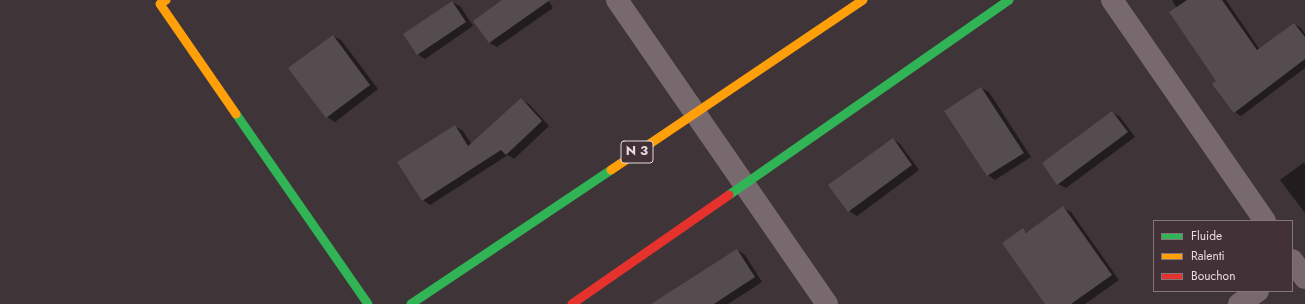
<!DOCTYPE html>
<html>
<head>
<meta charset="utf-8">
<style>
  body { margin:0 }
  #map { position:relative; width:1305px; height:304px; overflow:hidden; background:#3f3539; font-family:Jost,sans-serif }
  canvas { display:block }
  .legend { position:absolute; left:1153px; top:220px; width:140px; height:72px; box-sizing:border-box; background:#433138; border:1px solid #84757a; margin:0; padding:5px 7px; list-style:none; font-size:12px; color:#e6dbde }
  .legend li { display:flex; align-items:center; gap:8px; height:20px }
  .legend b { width:20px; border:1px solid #84757a }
</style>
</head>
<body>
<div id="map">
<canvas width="1305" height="304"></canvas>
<ul class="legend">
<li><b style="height:5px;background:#30b455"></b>Fluide</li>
<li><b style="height:5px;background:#ff9f0a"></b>Ralenti</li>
<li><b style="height:5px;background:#e5322d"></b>Bouchon</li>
</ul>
</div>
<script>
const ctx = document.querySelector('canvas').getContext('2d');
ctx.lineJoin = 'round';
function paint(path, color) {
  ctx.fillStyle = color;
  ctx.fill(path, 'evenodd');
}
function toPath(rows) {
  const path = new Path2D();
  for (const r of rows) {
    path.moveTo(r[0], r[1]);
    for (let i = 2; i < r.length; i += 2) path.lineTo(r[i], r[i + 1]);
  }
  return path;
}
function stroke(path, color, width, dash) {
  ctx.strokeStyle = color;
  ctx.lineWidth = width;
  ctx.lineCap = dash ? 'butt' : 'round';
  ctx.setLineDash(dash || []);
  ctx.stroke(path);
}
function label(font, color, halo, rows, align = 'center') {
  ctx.font = font + ' Jost,sans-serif';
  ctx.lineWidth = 3;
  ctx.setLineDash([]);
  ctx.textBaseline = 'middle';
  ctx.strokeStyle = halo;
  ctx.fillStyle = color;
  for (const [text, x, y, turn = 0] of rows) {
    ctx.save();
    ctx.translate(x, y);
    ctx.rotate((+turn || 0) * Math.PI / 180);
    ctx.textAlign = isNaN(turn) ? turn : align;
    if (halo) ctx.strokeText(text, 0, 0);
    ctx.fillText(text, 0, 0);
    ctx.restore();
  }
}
const shadow = toPath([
  [504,0,548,0,553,8,497,47,490,43,474,21],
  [1172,0,1226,0,1260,50,1294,24,1301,28,1305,34,1305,68,1241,116,1235,112],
  [452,2,460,6,473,26,425,59,417,54],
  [333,36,341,40,378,89,335,122,327,117,290,68],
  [981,88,989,92,1031,157,995,180,988,175],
  [521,100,529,104,549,126,514,159,508,155,430,205,423,200,455,126,463,131,472,145],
  [1112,112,1120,117,1135,137,1066,188,1058,184],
  [893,139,900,144,919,170,857,216,849,211],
  [1303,163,1305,164,1305,213,1280,180],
  [1063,208,1071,212,1119,280,1085,304,1046,304,1023,230,1028,233],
  [737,250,745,255,762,282,728,304,685,304]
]);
const building = toPath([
  [502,0,550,0,489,43,473,21],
  [1187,0,1222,0,1257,50,1294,23,1305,37,1305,59,1234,113,1212,84,1216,81,1169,12],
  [452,1,466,22,417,55,403,34],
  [333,35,370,85,326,118,288,68],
  [981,87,1024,153,987,176,944,111],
  [521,98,542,121,506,155,501,150,422,201,397,162,455,125,468,146],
  [1112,111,1128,132,1057,185,1042,163],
  [893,138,912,165,848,212,828,185],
  [1063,206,1112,275,1071,304,1045,304,1002,243,1023,228,1026,233],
  [737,249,755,277,714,304,651,304]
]);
const street = toPath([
  [617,0,827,304],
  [1112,0,1265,221],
  [1292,260,1305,278],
  [1239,304,1258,291]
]);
const fast = toPath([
  [236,114,368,304],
  [729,195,1009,0],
  [411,304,611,170]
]);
const slow = toPath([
  [166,0,160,4,236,114],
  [611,170,863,0]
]);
const jam = toPath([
  [572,304,729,195]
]);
const shields = [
  [637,152,32]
];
const shieldNames = [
  ["N 3",637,152]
];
paint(shadow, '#0007');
paint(building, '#554c50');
stroke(street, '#78696f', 22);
stroke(fast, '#30b455', 9);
stroke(slow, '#ff9f0a', 9);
stroke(jam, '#e5322d', 9);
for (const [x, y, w] of shields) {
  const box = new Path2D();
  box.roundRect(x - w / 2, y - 11, w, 22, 3);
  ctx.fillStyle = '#433138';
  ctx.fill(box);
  stroke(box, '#e6dbde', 1);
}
label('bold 13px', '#e6dbde', null, shieldNames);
</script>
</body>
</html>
